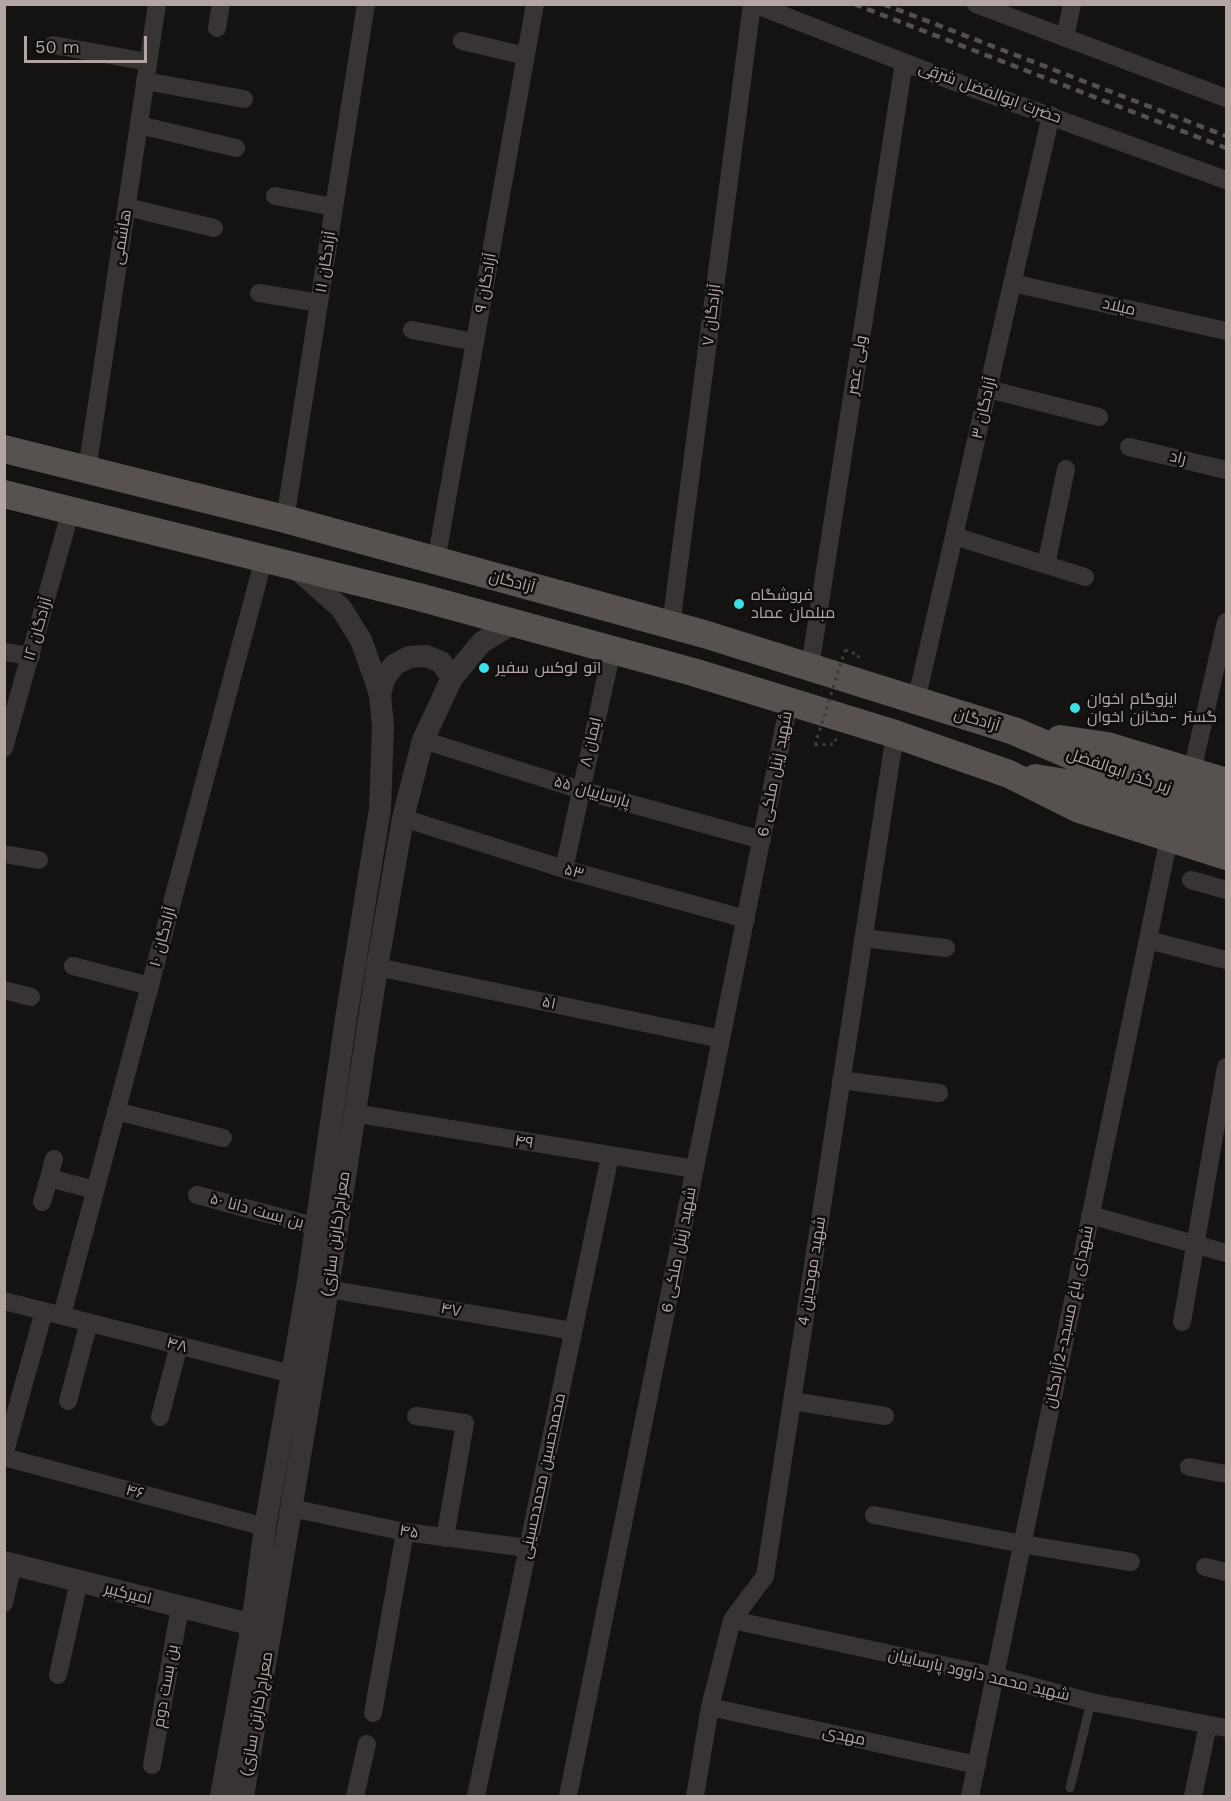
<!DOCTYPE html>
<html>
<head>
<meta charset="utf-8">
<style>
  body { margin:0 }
  #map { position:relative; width:1231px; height:1801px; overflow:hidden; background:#141312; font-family:"Work Sans",sans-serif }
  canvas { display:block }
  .frame { position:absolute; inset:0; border:6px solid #b3a5a4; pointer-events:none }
  .scale { position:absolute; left:24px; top:36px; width:123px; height:27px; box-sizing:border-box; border:3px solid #b3a5a4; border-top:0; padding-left:8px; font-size:18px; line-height:21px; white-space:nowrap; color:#b3a5a4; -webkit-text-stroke:4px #0f0e0d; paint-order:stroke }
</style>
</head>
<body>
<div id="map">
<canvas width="1231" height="1801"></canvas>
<div class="frame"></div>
<div class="scale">50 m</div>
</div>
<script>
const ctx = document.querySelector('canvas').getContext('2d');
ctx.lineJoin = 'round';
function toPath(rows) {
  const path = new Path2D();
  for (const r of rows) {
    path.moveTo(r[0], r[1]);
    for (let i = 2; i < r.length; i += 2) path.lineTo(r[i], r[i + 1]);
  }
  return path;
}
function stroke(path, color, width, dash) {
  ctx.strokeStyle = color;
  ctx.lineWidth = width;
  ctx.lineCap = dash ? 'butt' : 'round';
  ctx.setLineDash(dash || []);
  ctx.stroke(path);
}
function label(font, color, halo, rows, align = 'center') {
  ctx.font = font + ' "Work Sans",Cairo,sans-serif';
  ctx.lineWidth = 5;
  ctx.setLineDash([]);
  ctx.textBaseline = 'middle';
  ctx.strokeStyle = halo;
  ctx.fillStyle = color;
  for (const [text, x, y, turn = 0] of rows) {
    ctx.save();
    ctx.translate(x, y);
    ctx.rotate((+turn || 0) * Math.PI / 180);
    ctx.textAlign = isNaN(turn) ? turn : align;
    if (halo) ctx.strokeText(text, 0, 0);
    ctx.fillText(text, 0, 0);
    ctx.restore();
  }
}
const path = toPath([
  [845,650,859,655,858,658],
  [815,745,835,744,836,737]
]);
const service = toPath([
  [1070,1788,1091,1702]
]);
const minor = toPath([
  [754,4,939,76,1226,180],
  [976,4,1226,98],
  [217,28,221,4],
  [1065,38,1072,4],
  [462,41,526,56],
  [53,45,148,62],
  [145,81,244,99],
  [139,125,236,148],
  [275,196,334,207],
  [127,207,214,228],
  [1012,283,1226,331],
  [259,293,319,303],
  [412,330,475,342],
  [988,389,1099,417],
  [1129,447,1226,470],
  [87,470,157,4],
  [285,519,366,4],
  [954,536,1085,577],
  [436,561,535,4],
  [1046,565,1066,469],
  [671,625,752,4],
  [4,652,31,656],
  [810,667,904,62],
  [916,701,1051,115],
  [423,740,581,790,762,840],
  [4,748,71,510],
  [1192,771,1226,622],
  [403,818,564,869,746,919],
  [4,854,39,860],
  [564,869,612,650],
  [1191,880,1226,890],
  [863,938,946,948],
  [1148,940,1226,960],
  [73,966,150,986],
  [377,967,721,1039],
  [4,990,31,997],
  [841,1080,939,1093],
  [116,1111,223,1138],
  [353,1113,695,1169],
  [54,1159,49,1178,95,1190],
  [197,1195,317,1227],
  [42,1202,49,1178],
  [1090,1215,1226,1253],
  [328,1289,573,1331],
  [4,1301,292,1374],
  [62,1315,264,558],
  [1182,1322,1226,1067],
  [68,1401,89,1322],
  [792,1401,885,1416],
  [416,1416,465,1423,445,1538],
  [160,1417,179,1345],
  [4,1455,44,1311],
  [4,1457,265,1527],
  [1189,1467,1226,1474],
  [291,1508,405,1532,528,1548],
  [874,1515,1022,1544,1131,1562],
  [1205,1567,1226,1572],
  [4,1603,13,1564],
  [732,1620,994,1676,1091,1702,1226,1728],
  [58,1675,79,1581],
  [710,1707,977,1765],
  [373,1713,405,1532],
  [152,1765,180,1607],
  [355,1796,367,1744],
  [476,1796,610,1156],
  [568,1796,789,703],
  [695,1796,710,1707,732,1620,765,1576,895,734],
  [970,1796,1169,838],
  [1193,1796,1208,1725]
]);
const tertiary = toPath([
  [380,695,384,679,394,665,409,657,426,656,441,662,452,678],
  [4,1562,265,1628],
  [221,1796,252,1625,265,1527,308,1282,346,1018,380,809,383,726,380,695,375,679,361,640,341,608,295,567],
  [243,1796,328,1289,377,967,403,818,423,740,452,678,482,642,514,623]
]);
const primary = toPath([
  [4,449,285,519,704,634,1014,731,1082,760,1226,807],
  [4,494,419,597,693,672,895,734,1009,774,1079,809,1226,856],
  [1060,739,1107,746,1226,782],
  [1035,778,1078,785,1226,833]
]);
const rail = toPath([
  [854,4,1226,148],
  [883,4,1226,136]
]);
const pathBridge = toPath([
  [815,745,845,650]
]);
const markers = [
  [739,604,6,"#38e2e6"],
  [484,668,6,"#38e2e6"],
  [1075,708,6,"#38e2e6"]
];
const streetNames = [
  ["حضرت ابوالفضل شرقی",990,93,20],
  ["هاشمی",122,237,-81],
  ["۱۱ آزادگان",326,262,-81],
  ["۹ آزادگان",486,283,-80],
  ["میلاد",1119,307,13],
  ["۷ آزادگان",712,315,-83],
  ["ولی عصر",857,365,-81],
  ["۳ آزادگان",984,408,-77],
  ["راد",1178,458,13],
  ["آزادگان",512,582,15],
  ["۱۲ آزادگان",38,629,-74],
  ["آزادگان",977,720,17],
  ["۸ ایمان",591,742,-77],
  ["زیر گذر ابوالفضل",1119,771,19],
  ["6 شهید زینل ملکی",775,774,-79],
  ["پارساییان ۵۵",592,792,16],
  ["۵۳",574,872,16],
  ["۱۰ آزادگان",163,937,-75],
  ["۵۱",549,1003,12],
  ["۴۹",524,1142,9],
  ["بن بست دانا ۵۰",257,1211,15],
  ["معراج(کارتن سازی)",336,1234,-82],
  ["6 شهید زینل ملکی",679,1250,-79],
  ["4 شهید موحدین",812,1271,-81],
  ["۴۷",451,1310,10],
  ["شهدای‌ باغ مسجد-2آزادگان",1069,1317,-78],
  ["۴۸",177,1345,14],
  ["محمدحسین محمدحسینی",543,1476,-78],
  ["۴۶",135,1492,15],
  ["۴۵",409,1532,9],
  ["امیرکبیر",128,1594,14],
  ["شهید محمد داوود پارساییان",979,1675,13],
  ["بن بست دوم",166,1686,-80],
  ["معراج(کارتن سازی)",257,1714,-80],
  ["مهدی",844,1736,12]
];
const poiNames = [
  ["فروشگاه",751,595],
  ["مبلمان عماد",751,613],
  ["اتو لوکس سفیر",496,668],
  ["ایزوگام اخوان",1087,699],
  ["گستر -مخازن اخوان",1087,717]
];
stroke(path, '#3f3a3a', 3, [3, 4.5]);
stroke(service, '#383433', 9);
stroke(minor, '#383433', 18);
stroke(tertiary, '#383433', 22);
stroke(primary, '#575150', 28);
stroke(rail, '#554f4e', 4.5, [8, 6]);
stroke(pathBridge, '#3f3a3a', 3, [3, 4.5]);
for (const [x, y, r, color] of markers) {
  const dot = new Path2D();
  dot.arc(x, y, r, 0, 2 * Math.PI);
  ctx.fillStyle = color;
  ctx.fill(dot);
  stroke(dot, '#0f0e0d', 2);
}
label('16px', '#b3a5a4', '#0f0e0d', streetNames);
label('16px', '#b3a5a4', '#0f0e0d', poiNames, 'left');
</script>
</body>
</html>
